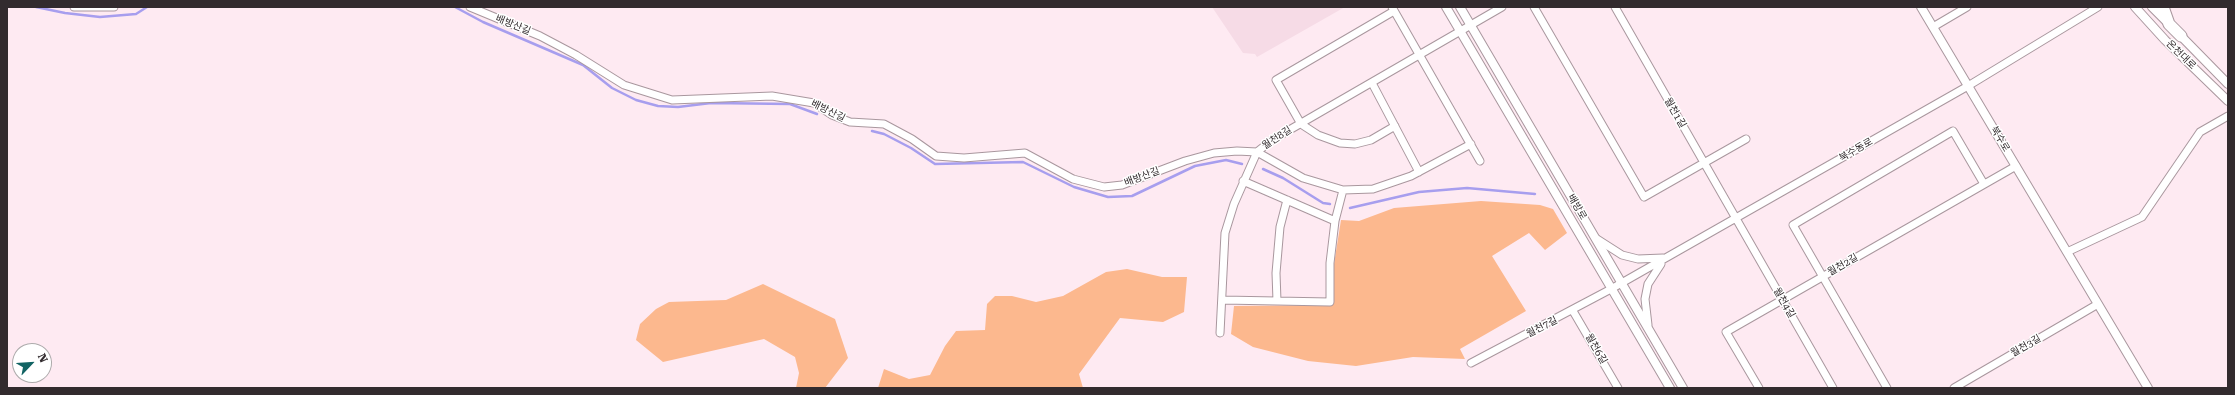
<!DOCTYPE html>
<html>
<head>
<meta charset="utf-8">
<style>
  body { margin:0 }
  #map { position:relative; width:2235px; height:395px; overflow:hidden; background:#feeaf2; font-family:"Roboto Serif",serif }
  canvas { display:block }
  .frame { position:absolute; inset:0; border:8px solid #322b2e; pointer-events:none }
  .north { position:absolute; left:12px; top:343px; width:40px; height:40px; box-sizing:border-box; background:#fff; border:1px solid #adaaab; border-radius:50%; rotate:65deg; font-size:11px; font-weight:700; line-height:16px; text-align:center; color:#322b2e }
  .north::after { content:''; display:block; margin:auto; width:14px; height:18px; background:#126363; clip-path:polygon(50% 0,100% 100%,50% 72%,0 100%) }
</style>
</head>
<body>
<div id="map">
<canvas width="2235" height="395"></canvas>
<div class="frame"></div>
<div class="north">N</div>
</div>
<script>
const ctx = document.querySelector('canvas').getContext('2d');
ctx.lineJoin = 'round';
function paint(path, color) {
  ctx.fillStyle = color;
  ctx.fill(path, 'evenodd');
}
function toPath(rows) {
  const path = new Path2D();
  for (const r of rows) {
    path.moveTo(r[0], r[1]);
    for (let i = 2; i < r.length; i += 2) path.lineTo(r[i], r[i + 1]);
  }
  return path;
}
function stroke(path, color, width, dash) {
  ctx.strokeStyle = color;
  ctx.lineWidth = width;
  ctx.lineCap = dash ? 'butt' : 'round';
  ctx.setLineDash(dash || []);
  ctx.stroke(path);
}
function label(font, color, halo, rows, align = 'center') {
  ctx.font = font + ' "Roboto Serif","Noto Sans KR",serif';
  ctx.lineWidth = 3;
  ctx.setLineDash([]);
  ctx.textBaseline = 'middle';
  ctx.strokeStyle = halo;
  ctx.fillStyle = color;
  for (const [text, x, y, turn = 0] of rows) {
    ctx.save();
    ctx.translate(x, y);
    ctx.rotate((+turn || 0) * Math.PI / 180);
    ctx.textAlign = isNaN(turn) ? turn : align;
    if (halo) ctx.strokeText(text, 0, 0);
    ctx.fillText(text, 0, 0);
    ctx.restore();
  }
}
const built = toPath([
  [1212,7,1345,7,1257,57,1255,54,1243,53]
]);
const green = toPath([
  [1481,201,1540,205,1553,209,1567,233,1545,250,1529,233,1492,256,1526,311,1460,349,1465,359,1413,357,1356,366,1308,361,1253,347,1231,334,1234,306,1333,305,1334,264,1341,220,1359,221,1394,208],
  [1127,269,1162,277,1187,277,1184,312,1163,322,1120,318,1079,374,1083,388,878,388,884,369,909,379,930,375,945,346,956,331,985,330,987,304,995,296,1012,296,1036,302,1063,296,1106,272],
  [763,284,835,319,848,358,825,388,796,388,799,373,795,357,764,339,663,362,636,340,640,324,656,309,669,302,726,300]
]);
const stream = toPath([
  [36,7,65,13,100,17,136,14,147,7],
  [455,7,483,22,583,65,612,88,636,100,658,106,678,107,711,103,790,104,817,114],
  [872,131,884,134,911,148,935,164,1023,162,1074,187,1108,197,1132,196,1195,166,1226,160,1242,164],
  [1263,169,1283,178,1323,203,1330,204],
  [1350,208,1419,192,1467,188,1535,194]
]);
const minor = toPath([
  [74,7,114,7],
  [470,7,540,36,576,55,624,85,672,100,772,96,814,103,832,115,850,122,884,124,912,139,936,156,964,158,1025,153,1073,179,1104,187,1122,185,1185,161,1214,153,1237,151,1257,152,1303,178,1343,190,1373,189,1411,176,1471,144],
  [1392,7,1480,161],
  [1534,7,1644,197,1746,139],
  [1615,7,1833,388],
  [1394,11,1276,80,1301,124,1318,135,1340,143,1355,144,1371,140,1395,126],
  [1933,27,1967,7],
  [1372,83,1419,172],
  [1243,181,1335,221],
  [1597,239,1622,255,1638,259,1663,258],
  [2067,252,2142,217,2200,132,2228,116],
  [1223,300,1330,302,1330,263,1335,221,1343,190],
  [1277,301,1276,273,1280,227,1287,200],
  [1573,311,1618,388],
  [1648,325,1645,299,1648,284,1661,264],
  [1220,333,1225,233,1234,204,1257,152,1272,140,1502,7],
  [1471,363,1611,289,1968,86,2098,7],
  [1759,388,1726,332,2016,166],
  [1887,388,1793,225,1953,131,1984,184],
  [1954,388,2098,304]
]);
const tertiary = toPath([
  [1446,7,1670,388],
  [1460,7,1683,388],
  [1921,7,2148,388],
  [2135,7,2165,40,2228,101],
  [2152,7,2167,22],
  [2178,33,2228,84]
]);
const trunk = toPath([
  [2163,7,2169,24,2181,36]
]);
const streetNames = [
  ["배방산길",513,25,22],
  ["온천대로",2181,55,44],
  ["배방산길",828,111,26],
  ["월천1길",1675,113,60],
  ["월천8길",1277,138,-33],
  ["북수로",2000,139,59],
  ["북수동로",1856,150,-30],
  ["배방산길",1142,177,-21],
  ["배방로",1577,207,60],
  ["월천2길",1843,265,-30],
  ["월천4길",1784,303,60],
  ["월천7길",1542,327,-27],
  ["월천3길",2026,346,-30],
  ["월천6길",1596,349,60]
];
paint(built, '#f6dbe6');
paint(green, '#fcb88e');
stroke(stream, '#a79eee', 2.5);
stroke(minor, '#a9979e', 9);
stroke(tertiary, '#a9979e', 10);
stroke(trunk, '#a9979e', 13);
stroke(minor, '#fff', 7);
stroke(tertiary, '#fff', 8);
stroke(trunk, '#fff', 11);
label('10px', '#322b2e', '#fff', streetNames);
</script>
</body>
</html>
